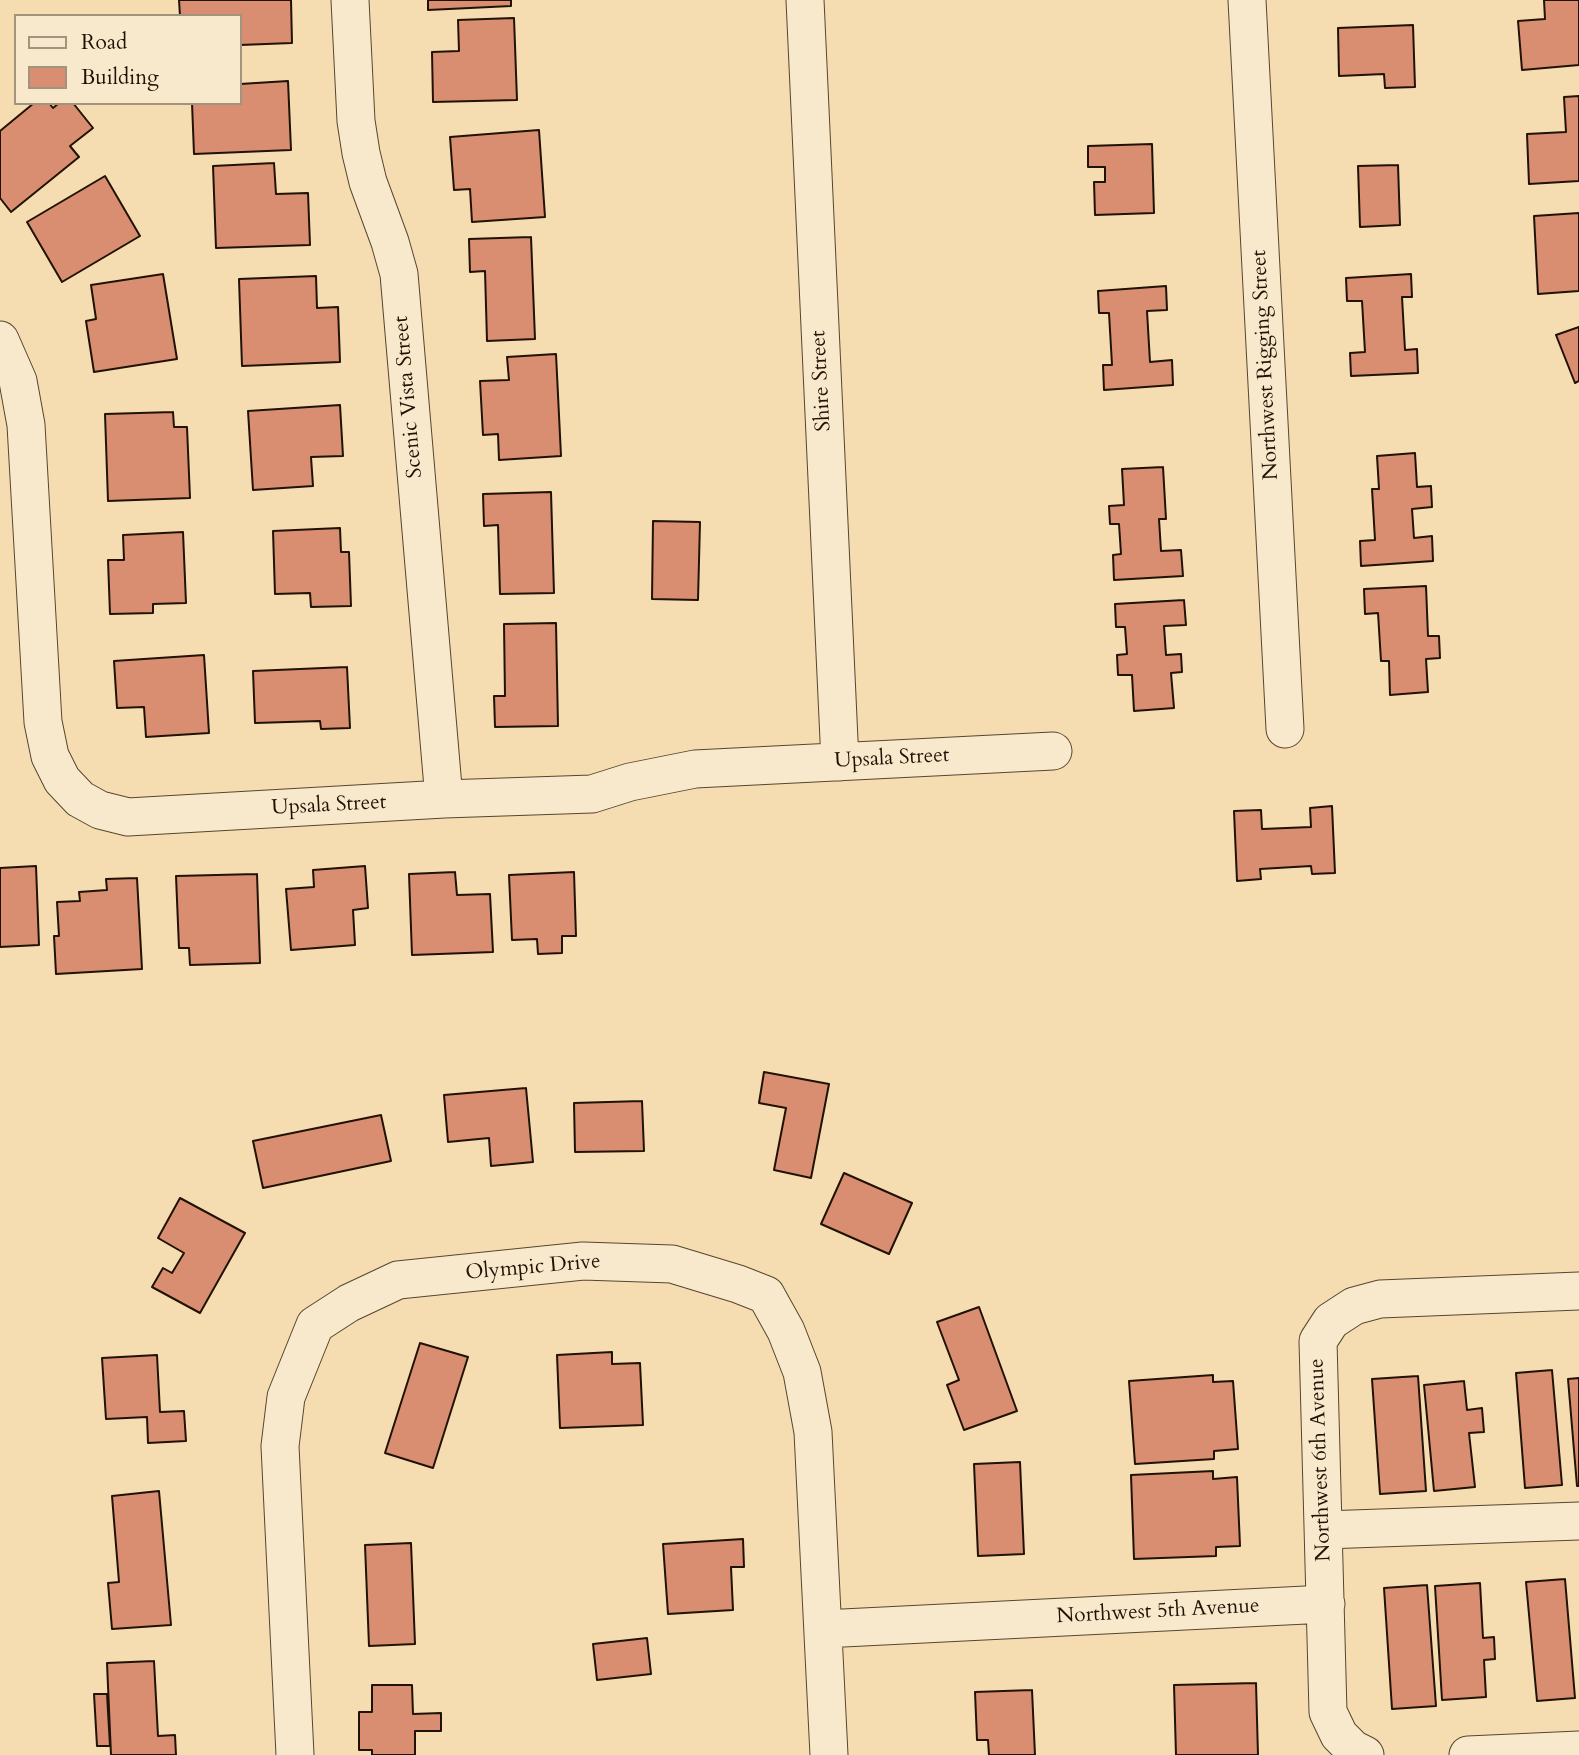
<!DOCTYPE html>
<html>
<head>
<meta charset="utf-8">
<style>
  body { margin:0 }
  #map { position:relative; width:1579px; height:1755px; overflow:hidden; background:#f5ddb1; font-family:Cardo,serif }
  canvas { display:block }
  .legend { position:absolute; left:14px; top:14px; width:228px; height:91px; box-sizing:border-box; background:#f8e9cc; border:2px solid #a2937c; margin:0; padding:9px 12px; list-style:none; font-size:21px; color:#201305 }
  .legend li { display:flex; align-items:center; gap:14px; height:35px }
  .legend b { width:35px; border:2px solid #a2937c }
</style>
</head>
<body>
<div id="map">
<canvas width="1579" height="1755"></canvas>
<ul class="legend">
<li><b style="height:9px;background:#f8e9cc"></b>Road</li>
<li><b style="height:19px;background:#d98d71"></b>Building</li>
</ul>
</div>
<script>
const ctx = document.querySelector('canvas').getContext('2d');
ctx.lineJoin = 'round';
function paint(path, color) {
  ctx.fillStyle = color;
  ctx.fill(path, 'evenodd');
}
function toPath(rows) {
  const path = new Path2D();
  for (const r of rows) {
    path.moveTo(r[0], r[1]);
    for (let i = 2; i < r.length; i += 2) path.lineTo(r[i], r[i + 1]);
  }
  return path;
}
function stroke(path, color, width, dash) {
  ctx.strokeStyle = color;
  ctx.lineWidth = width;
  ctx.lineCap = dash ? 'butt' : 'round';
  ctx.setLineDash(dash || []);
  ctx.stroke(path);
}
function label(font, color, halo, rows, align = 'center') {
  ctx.font = font + ' Cardo,serif';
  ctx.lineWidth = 7;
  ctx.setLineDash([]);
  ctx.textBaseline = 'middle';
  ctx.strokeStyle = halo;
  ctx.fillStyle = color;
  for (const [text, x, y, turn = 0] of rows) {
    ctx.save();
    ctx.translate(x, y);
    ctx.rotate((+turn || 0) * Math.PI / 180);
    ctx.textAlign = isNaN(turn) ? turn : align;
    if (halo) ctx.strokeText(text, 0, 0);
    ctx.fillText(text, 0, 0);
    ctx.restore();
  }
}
const building = toPath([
  [179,0,291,0,292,43,240,45,240,16,180,16,179,0],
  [428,0,511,0,511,6,428,10,428,0],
  [1544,0,1579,0,1579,65,1522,70,1518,21,1545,19,1544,0],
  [514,18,517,100,433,102,432,52,459,51,458,20,514,18],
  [1413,25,1415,87,1385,88,1384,74,1339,76,1338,28,1413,25],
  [288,81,291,150,194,154,192,103,240,103,240,84,288,81],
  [1579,96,1579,181,1529,184,1527,134,1566,132,1564,97,1579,96],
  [34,103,49,103,53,108,59,103,73,103,93,128,70,146,79,157,11,212,0,198,0,131,34,103],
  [539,130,545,217,472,222,470,189,454,190,450,137,539,130],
  [1152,144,1154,213,1095,215,1094,182,1105,182,1105,167,1088,167,1088,146,1152,144],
  [274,163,276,194,308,193,310,245,216,248,213,166,274,163],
  [1398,165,1400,225,1360,227,1358,166,1398,165],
  [105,176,140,236,62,282,27,222,105,176],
  [1579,213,1579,291,1538,294,1534,216,1579,213],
  [531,237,535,339,487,341,485,271,470,272,469,239,531,237],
  [163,274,177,359,94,372,86,321,96,319,91,285,163,274],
  [1411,274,1412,297,1402,297,1405,350,1417,349,1418,373,1351,376,1350,353,1365,352,1362,301,1347,301,1346,278,1411,274],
  [316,276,317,308,338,307,340,362,242,366,239,279,316,276],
  [1166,286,1167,310,1147,311,1150,362,1172,360,1173,385,1104,390,1103,365,1112,365,1109,313,1099,313,1098,291,1166,286],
  [1579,327,1579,381,1575,383,1556,335,1579,327],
  [556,354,561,456,499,460,498,434,483,435,480,381,509,380,507,357,556,354],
  [340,405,343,456,311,457,313,486,253,490,248,411,340,405],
  [173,412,174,427,187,427,190,498,108,501,105,414,173,412],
  [1415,453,1417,487,1431,486,1432,507,1412,509,1414,538,1432,536,1433,561,1361,566,1360,541,1375,540,1372,489,1379,489,1377,456,1415,453],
  [1163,467,1166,519,1159,519,1161,551,1181,550,1183,576,1114,580,1113,555,1121,554,1119,524,1110,524,1109,506,1124,505,1122,469,1163,467],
  [551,492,554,593,500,594,498,525,484,526,483,494,551,492],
  [653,521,700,522,698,600,652,599,653,521],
  [340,528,341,552,349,552,351,606,311,607,310,593,275,594,273,531,340,528],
  [183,532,186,603,153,604,153,613,110,614,108,560,124,560,123,535,183,532],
  [1426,586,1428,636,1439,636,1440,658,1426,659,1428,692,1390,695,1389,661,1381,661,1378,613,1365,614,1364,589,1426,586],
  [1184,600,1186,625,1164,626,1166,655,1181,654,1182,672,1171,673,1174,708,1134,711,1132,675,1118,675,1117,655,1127,654,1125,627,1116,627,1115,604,1184,600],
  [556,623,558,726,495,727,494,696,505,696,504,624,556,623],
  [204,655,209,733,146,737,144,707,117,708,114,661,204,655],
  [347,667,350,728,321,729,320,721,255,723,253,671,347,667],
  [1332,806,1335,873,1312,874,1311,866,1260,869,1261,879,1237,881,1234,811,1261,810,1262,829,1311,827,1310,808,1332,806],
  [36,866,39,945,0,947,0,868,36,866],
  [365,866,368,908,353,910,355,945,291,950,286,889,314,887,313,870,365,866],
  [455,872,457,895,490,894,493,952,412,955,409,874,455,872],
  [574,872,576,936,562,936,562,953,538,954,537,939,512,940,509,875,574,872],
  [257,874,260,963,190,965,189,948,179,948,176,876,257,874],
  [137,878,142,969,56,974,54,936,59,936,57,902,80,901,79,892,107,890,106,879,137,878],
  [764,1072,829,1084,811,1178,774,1170,786,1108,759,1103,764,1072],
  [526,1088,533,1162,491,1166,489,1138,448,1142,444,1095,526,1088],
  [642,1101,644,1151,575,1152,574,1103,642,1101],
  [381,1115,391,1161,263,1188,253,1141,381,1115],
  [844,1173,912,1203,889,1254,821,1224,844,1173],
  [180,1198,245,1233,200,1313,152,1287,163,1268,172,1273,184,1253,158,1238,180,1198],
  [979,1307,1017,1411,964,1430,947,1385,959,1380,937,1322,979,1307],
  [420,1343,468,1357,433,1468,385,1453,420,1343],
  [612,1352,612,1364,640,1363,643,1425,560,1428,557,1355,612,1352],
  [157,1355,160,1412,184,1411,186,1441,148,1443,147,1417,106,1419,102,1358,157,1355],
  [1552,1370,1562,1485,1525,1488,1516,1373,1552,1370],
  [1213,1375,1213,1382,1233,1381,1238,1449,1214,1451,1214,1459,1135,1464,1129,1381,1213,1375],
  [1418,1376,1426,1491,1380,1494,1372,1379,1418,1376],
  [1579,1378,1579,1486,1577,1486,1568,1379,1579,1378],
  [1464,1381,1467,1410,1482,1408,1484,1432,1469,1433,1475,1487,1434,1491,1424,1385,1464,1381],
  [1020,1462,1024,1554,978,1556,974,1464,1020,1462],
  [1213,1471,1213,1479,1237,1477,1240,1546,1216,1547,1216,1556,1134,1559,1131,1475,1213,1471],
  [159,1491,171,1625,112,1629,108,1583,119,1582,112,1496,159,1491],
  [743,1539,744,1567,731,1567,733,1610,668,1614,663,1544,743,1539],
  [411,1543,415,1644,369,1646,365,1545,411,1543],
  [1565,1579,1575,1698,1537,1701,1526,1582,1565,1579],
  [1480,1583,1483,1638,1494,1637,1495,1659,1484,1660,1486,1697,1442,1700,1435,1586,1480,1583],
  [1427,1585,1436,1706,1392,1709,1384,1588,1427,1585],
  [647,1638,651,1674,597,1680,593,1644,647,1638],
  [154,1661,158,1736,175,1735,176,1755,111,1755,107,1663,154,1661],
  [1256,1683,1258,1755,1176,1755,1174,1685,1256,1683],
  [372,1685,412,1685,413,1714,441,1713,441,1731,415,1731,415,1755,372,1755,372,1750,359,1750,359,1712,372,1712,372,1685],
  [1032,1690,1035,1755,989,1755,988,1740,977,1740,975,1692,1032,1690],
  [94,1694,107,1694,110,1746,97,1746,94,1694]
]);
const minor = toPath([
  [350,0,356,121,361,153,368,182,390,242,399,274,444,799],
  [805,0,840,762],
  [1247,0,1285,729],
  [0,340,18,381,26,425,43,722,50,756,62,780,80,799,100,810,128,817,444,799,592,794,630,782,695,769,1053,751],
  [1324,1530,1579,1521],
  [823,1629,1326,1604],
  [295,1755,280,1446,286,1397,315,1325,349,1303,398,1280,583,1261,672,1264,738,1284,766,1295,786,1331,802,1372,813,1432,829,1755],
  [1365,1755,1353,1749,1339,1735,1328,1712,1318,1341,1331,1321,1354,1306,1380,1299,1579,1291],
  [1468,1755,1579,1750]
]);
const streetNames = [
  ["Northwest Rigging Street",1266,365,-93],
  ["Shire Street",822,381,-93],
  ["Scenic Vista Street",409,397,-95],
  ["Upsala Street",892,759,-3],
  ["Upsala Street",329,806,-3],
  ["Olympic Drive",533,1268,-5],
  ["Northwest 6th Avenue",1321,1460,-92],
  ["Northwest 5th Avenue",1158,1612,-3]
];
paint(building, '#d98d71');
stroke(building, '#201305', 2);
stroke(minor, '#554630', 39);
stroke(minor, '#f8e9cc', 37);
label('21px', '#201305', '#f8e9cc', streetNames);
</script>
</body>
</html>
